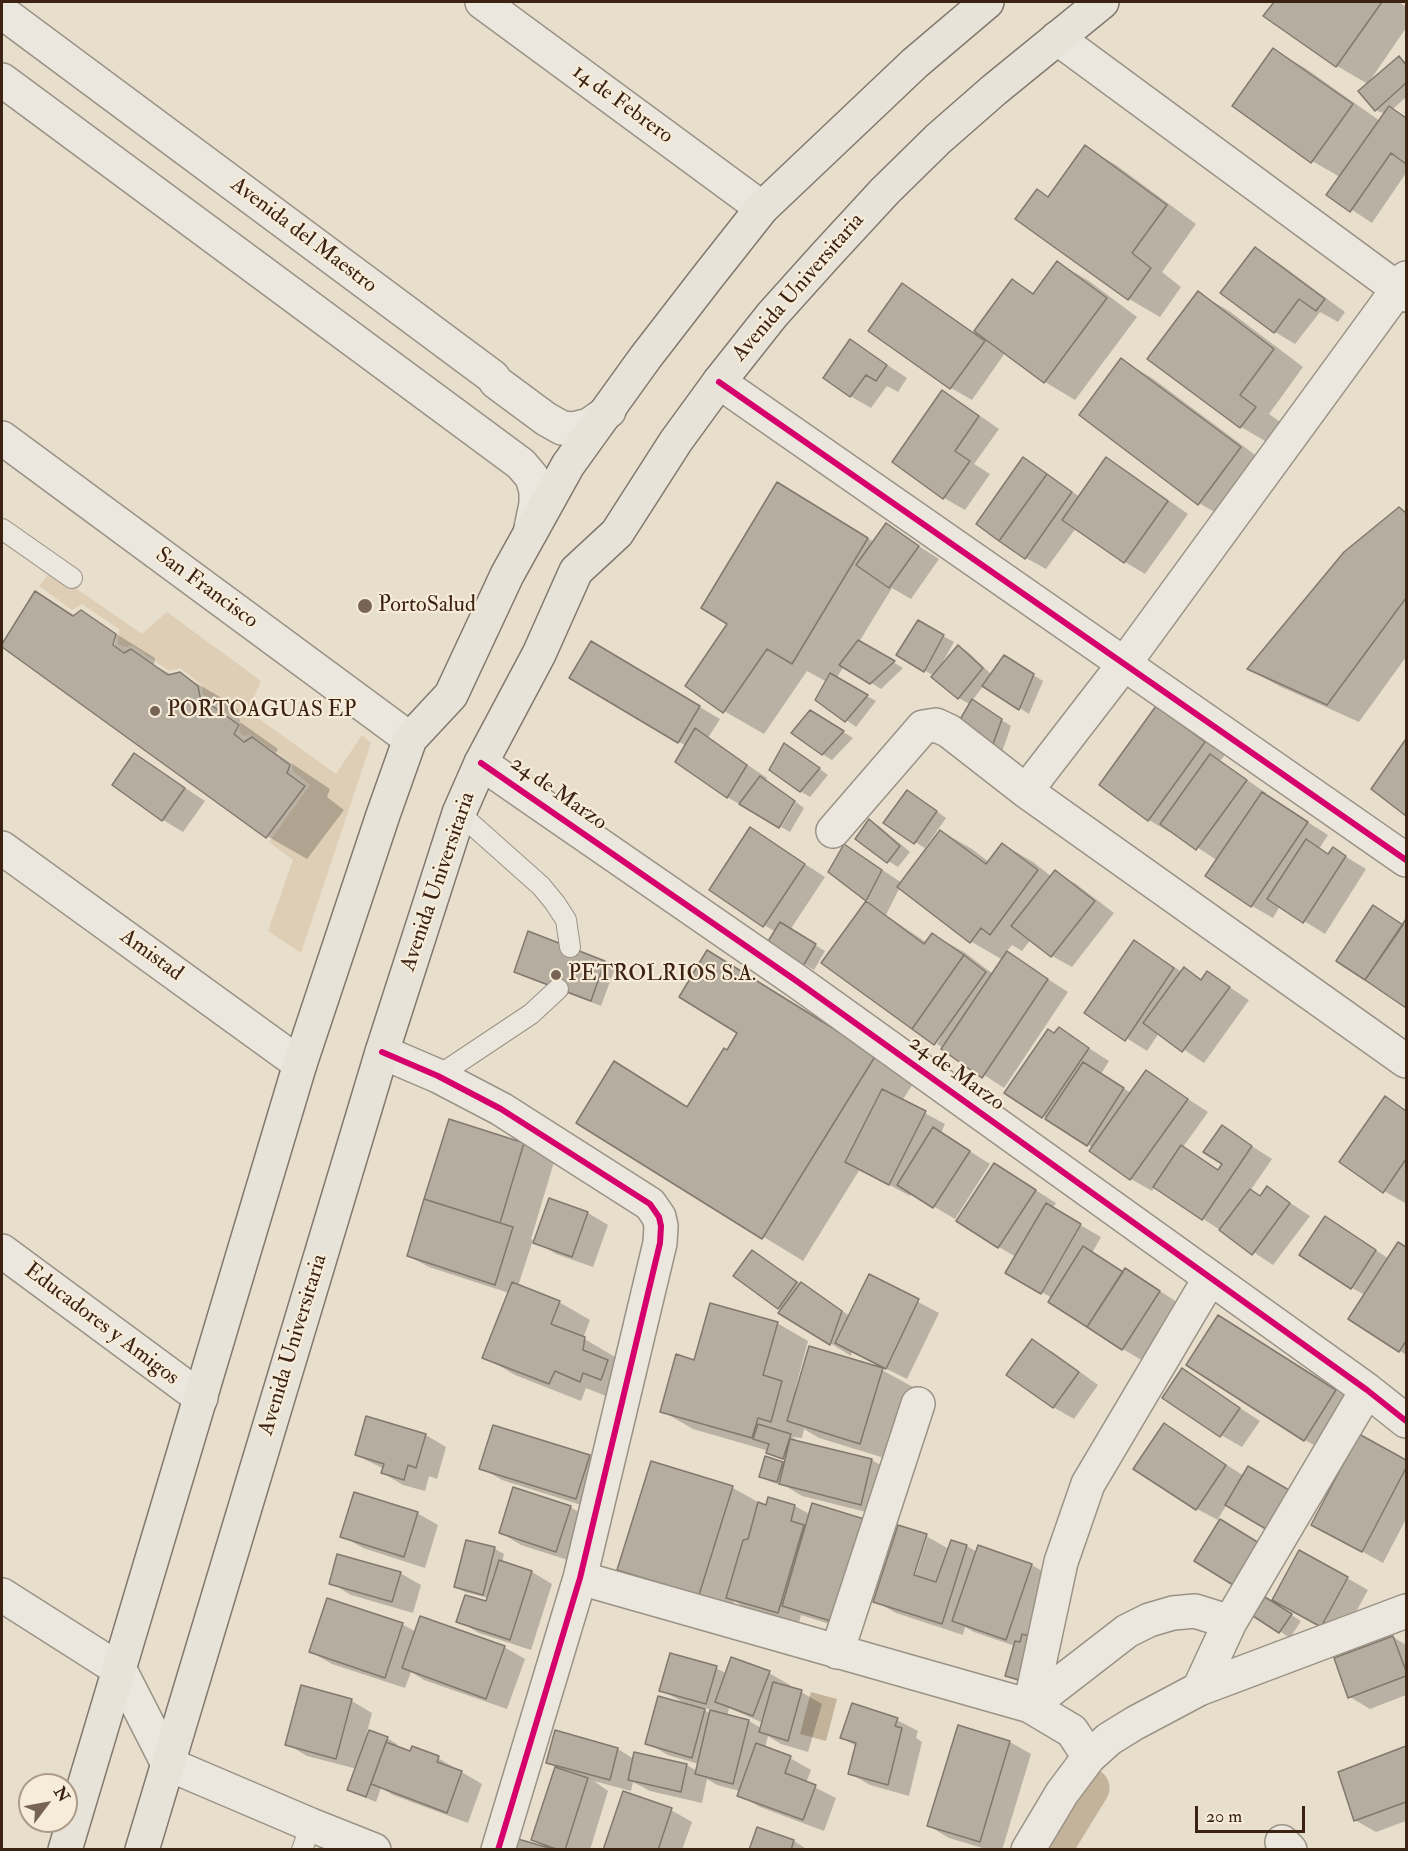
<!DOCTYPE html>
<html>
<head>
<meta charset="utf-8">
<style>
  body { margin:0 }
  #map { position:relative; width:1408px; height:1851px; overflow:hidden; background:#e8decc; font-family:"IM FELL Double Pica",serif }
  canvas { display:block }
  .frame { position:absolute; inset:0; border:3px solid #3b2213; pointer-events:none }
  .north { position:absolute; left:18px; top:1773px; width:60px; height:60px; box-sizing:border-box; background:#f7ecd7; border:2px solid #ac9b89; border-radius:50%; rotate:58deg; font-size:16px; font-weight:700; line-height:24px; text-align:center; color:#3b2213 }
  .north::after { content:''; display:block; margin:auto; width:21px; height:27px; background:#786454; clip-path:polygon(50% 0,100% 100%,50% 72%,0 100%) }
  .scale { position:absolute; left:1195px; top:1806px; width:110px; height:27px; box-sizing:border-box; border:3px solid #3b2213; border-top:0; padding-left:8px; font-size:18px; line-height:21px; white-space:nowrap; color:#3b2213; -webkit-text-stroke:4px #f7ecd7; paint-order:stroke }
</style>
</head>
<body>
<div id="map">
<canvas width="1408" height="1851"></canvas>
<div class="frame"></div>
<div class="north">N</div>
<div class="scale">20 m</div>
</div>
<script>
const ctx = document.querySelector('canvas').getContext('2d');
ctx.lineJoin = 'round';
function paint(path, color) {
  ctx.fillStyle = color;
  ctx.fill(path, 'evenodd');
}
function toPath(rows) {
  const path = new Path2D();
  for (const r of rows) {
    path.moveTo(r[0], r[1]);
    for (let i = 2; i < r.length; i += 2) path.lineTo(r[i], r[i + 1]);
  }
  return path;
}
function stroke(path, color, width, dash) {
  ctx.strokeStyle = color;
  ctx.lineWidth = width;
  ctx.lineCap = dash ? 'butt' : 'round';
  ctx.setLineDash(dash || []);
  ctx.stroke(path);
}
function label(font, color, halo, rows, align = 'center') {
  ctx.font = font + ' "IM FELL Double Pica",serif';
  ctx.lineWidth = 4.5;
  ctx.setLineDash([]);
  ctx.textBaseline = 'middle';
  ctx.strokeStyle = halo;
  ctx.fillStyle = color;
  for (const [text, x, y, turn = 0] of rows) {
    ctx.save();
    ctx.translate(x, y);
    ctx.rotate((+turn || 0) * Math.PI / 180);
    ctx.textAlign = isNaN(turn) ? turn : align;
    if (halo) ctx.strokeText(text, 0, 0);
    ctx.fillText(text, 0, 0);
    ctx.restore();
  }
}
const green = toPath([
  [51,571,142,634,167,612,261,681,248,711,336,774,362,735,371,743,301,953,268,931,293,860,269,842,310,785,293,771,292,763,249,734,245,736,239,732,241,722,203,695,202,685,180,668,169,671,133,646,124,647,118,644,119,629,82,604,72,610,39,586]
]);
const water = toPath([
  [811,1692,837,1699,826,1741,800,1734]
]);
const shadow = toPath([
  [1275,2,1399,2,1406,7,1406,28,1369,82,1399,57,1406,62,1406,97,1393,109,1406,117,1406,173,1372,223,1328,194,1340,177,1312,161,1234,106,1274,50,1305,68,1380,121,1385,114,1376,110,1368,84,1337,66,1266,16],
  [1085,147,1116,165,1196,224,1162,272,1181,287,1160,317,1129,299,1017,218,1037,191,1049,198],
  [1256,249,1276,261,1345,312,1338,322,1320,312,1295,344,1275,332,1222,293],
  [1058,263,1089,281,1137,317,1075,400,1045,382,1005,353,972,400,951,388,870,330,902,285,923,297,974,333,1013,281,1035,294],
  [1198,293,1229,311,1303,367,1269,414,1286,426,1272,445,1241,427],
  [851,341,907,378,898,392,887,386,871,408,850,396],
  [1121,360,1152,378,1270,466,1230,521,1199,503],
  [943,392,963,404,999,429,974,464,990,474,965,510,944,498,894,462],
  [1024,459,1080,497,1107,459,1127,471,1188,514,1145,574,1125,562,1076,528,1046,569,1026,558],
  [818,507,874,542,886,525,939,559,911,599,892,588,859,642,903,668,881,689,844,666,836,679,876,701,856,727,817,699,827,682,807,671,764,734,724,711,687,686],
  [1399,509,1406,513,1406,657,1359,722,1279,686,1249,669],
  [36,593,75,616,81,612,155,658,154,665,172,675,179,673,220,697,238,710,240,722,278,749,276,753,330,789,327,797,344,810,307,859,267,836],
  [113,638,116,638,113,653],
  [918,622,954,642,941,665,942,666,959,646,968,652,992,675,1014,663,1043,681,1029,714,984,685,972,701,1011,726,1000,758,971,705,959,698,934,676,898,655],
  [612,655,720,719,708,738,767,778,748,809,727,797,686,746,571,677],
  [1156,708,1177,720,1225,755,1220,761,1266,793,1265,795,1328,835,1319,849,1330,855,1333,849,1366,869,1325,934,1280,906,1273,918,1252,906,1207,876,1218,861,1171,830,1169,832,1149,820],
  [820,718,853,738,832,760,822,754],
  [1406,741,1406,814,1373,789],
  [794,750,828,775,810,797,800,791],
  [135,755,205,801,183,832,163,820],
  [917,797,946,818,925,848,915,842],
  [796,802,804,808,790,832,781,827],
  [870,821,879,826,910,852,898,867,888,861],
  [751,829,825,877,790,930,825,951,814,970,769,943,776,932,764,925],
  [941,831,972,849,989,862,1002,844,1033,862,1052,877,1056,872,1076,884,1114,913,1072,967,1052,956,1031,939,1022,951,1012,945,1006,952,1068,992,1004,1088,937,1044,941,1037,939,1036,823,963,869,900,866,900,865,858,902,883],
  [900,887,970,941,1003,960,993,974,964,952,933,935,927,943,886,915],
  [1374,907,1404,925,1406,921,1406,1006,1338,960],
  [529,933,605,962,615,968,601,1006,525,977,515,972],
  [1135,942,1182,972,1185,969,1203,980,1208,973,1249,1000,1204,1063,1159,1033,1147,1051,1087,1013],
  [708,952,916,1079,902,1101,945,1124,941,1133,990,1164,955,1219,911,1193,910,1196,860,1169,803,1261,578,1123,654,1086,688,1108,739,1033],
  [1059,1029,1109,1061,1101,1074,1131,1093,1146,1072,1208,1112,1183,1147,1220,1171,1224,1164,1222,1127,1272,1159,1250,1191,1261,1197,1268,1188,1310,1216,1273,1265,1155,1187,1152,1191,1131,1179,1091,1150,1093,1148,1007,1092],
  [1385,1098,1406,1110,1406,1201,1405,1203,1384,1191],
  [450,1121,524,1144,554,1162,531,1239,535,1241,550,1200,588,1213,608,1225,593,1267,556,1254,533,1240,518,1286,559,1302,590,1320,583,1338,615,1357,611,1398,586,1388,581,1401,515,1375,484,1357,509,1293,429,1267,408,1256],
  [1015,1177,1056,1203,1052,1209,1101,1237,1092,1253,1124,1273,1146,1282,1180,1304,1143,1361,1123,1349,1052,1298,1007,1272,1016,1257,999,1247],
  [1346,1230,1389,1259,1399,1244,1406,1248,1406,1355,1350,1318,1365,1295,1352,1288],
  [753,1252,850,1316,869,1276,939,1313,907,1379,852,1352,851,1356,780,1312,782,1310,778,1307],
  [1218,1317,1366,1409,1335,1457,1305,1440],
  [777,1323,808,1341,795,1390,882,1370,913,1387,891,1460,819,1438,804,1429,802,1438,792,1437,800,1442,872,1460,892,1472,882,1516,802,1496,787,1487,771,1482,761,1477,782,1463,785,1465,786,1461,768,1453,769,1451,693,1429,662,1411,695,1362],
  [1032,1341,1053,1352,1098,1385,1074,1419,1053,1407],
  [1182,1370,1260,1421,1242,1447,1221,1435],
  [367,1418,426,1435,446,1447,437,1479,429,1476,425,1491,403,1485,383,1473,384,1469,356,1455],
  [1164,1425,1244,1476,1218,1519,1241,1532,1197,1509,1135,1468],
  [1360,1436,1406,1461,1406,1519,1383,1563,1334,1536],
  [589,1456,610,1468,597,1510,502,1480,481,1468],
  [652,1463,733,1488,767,1507,769,1499,795,1506,811,1515,855,1632,801,1615,799,1623,748,1609,734,1601,730,1612,650,1587,619,1569],
  [570,1507,591,1519,577,1563,521,1545,501,1533],
  [417,1513,438,1525,425,1568,363,1548,342,1536],
  [899,1527,926,1536,949,1549,952,1541,967,1546,977,1552,979,1547,1032,1565,1052,1577,1031,1638,1048,1646,1036,1687,1017,1681,1007,1675,1015,1646,974,1632,965,1627,963,1635,896,1613,875,1601],
  [924,1538,927,1538,913,1582,910,1582],
  [495,1549,504,1554,502,1563,532,1572,552,1584,531,1650,479,1633,458,1621,487,1603,488,1598,465,1592,455,1587],
  [400,1573,421,1585,413,1613,351,1595,331,1583],
  [1347,1578,1368,1590,1342,1637,1295,1612],
  [1276,1605,1301,1621,1290,1638,1255,1615],
  [402,1624,416,1632,504,1647,525,1659,507,1709,424,1680,411,1672,405,1688,332,1664,311,1652],
  [1393,1637,1406,1645,1406,1695,1370,1709,1350,1697],
  [716,1668,727,1674,769,1673,790,1685,789,1688,801,1692,822,1704,808,1752,781,1744,768,1736,765,1748,790,1758,811,1770,806,1783,836,1798,824,1831,760,1807,739,1795,740,1791,717,1785,707,1779,702,1803,650,1791,633,1782,631,1791,594,1781,608,1791,590,1850,517,1850,546,1847,533,1840,556,1767,548,1763,556,1732,618,1749,634,1759,635,1754,687,1765,697,1771,699,1764,668,1755,647,1743,686,1704,661,1690],
  [701,1707,712,1710,711,1714,701,1708],
  [729,1708,763,1723,761,1728,749,1721,727,1716],
  [302,1687,352,1701,372,1713,365,1740,387,1738,397,1744,396,1747,411,1753,438,1758,482,1784,468,1823,393,1795,381,1788,376,1802,359,1795,349,1790,357,1769,307,1756,287,1744],
  [897,1720,918,1731,916,1738,922,1742,909,1796,870,1785,849,1773,856,1746,842,1738],
  [959,1727,1010,1742,1031,1754,1002,1850,989,1850,949,1838,929,1826],
  [1406,1747,1406,1821,1376,1832,1355,1820,1340,1773],
  [671,1810,692,1822,682,1850,604,1850],
  [758,1829,794,1841,808,1850,751,1850]
]);
const canal = toPath([
  [1052,1850,1090,1788]
]);
const building = toPath([
  [1274,2,1382,2,1336,67,1263,16,1274,2],
  [1273,48,1353,104,1311,163,1232,106,1273,48],
  [1399,56,1406,65,1406,83,1375,111,1358,91,1399,56],
  [1389,106,1406,118,1406,164,1391,153,1350,212,1326,195,1389,106],
  [1085,145,1167,205,1132,253,1151,268,1128,300,1015,219,1037,189,1048,197,1085,145],
  [1255,247,1325,299,1316,311,1299,299,1274,333,1220,293,1255,247],
  [1057,261,1107,298,1044,383,974,331,1012,279,1033,294,1057,261],
  [902,283,985,341,950,389,868,331,902,283],
  [1198,291,1274,349,1240,395,1256,407,1240,428,1147,359,1198,291],
  [850,339,887,365,876,381,866,375,850,397,823,378,850,339],
  [1121,358,1241,447,1198,505,1079,415,1121,358],
  [942,390,979,416,955,451,970,461,943,499,892,462,942,390],
  [1023,457,1047,474,999,541,976,524,1023,457],
  [1106,457,1168,501,1124,563,1062,520,1106,457],
  [1047,474,1072,492,1025,559,999,541,1047,474],
  [777,482,868,538,792,664,767,649,723,713,685,686,727,624,701,608,777,482],
  [1399,507,1406,513,1406,598,1327,705,1247,669,1344,552,1399,507],
  [886,523,919,546,889,588,856,565,886,523],
  [35,591,73,616,81,610,116,634,113,645,124,653,131,649,168,675,180,672,198,686,200,697,239,725,234,734,244,742,252,737,290,765,287,773,305,786,266,838,2,647,2,644,35,591],
  [918,620,944,635,924,672,896,655,918,620],
  [858,640,895,661,870,684,839,665,858,640],
  [591,641,700,706,678,743,569,678,591,641],
  [958,645,983,668,958,699,931,677,958,645],
  [1004,655,1034,674,1019,710,982,686,1004,655],
  [830,673,868,695,845,722,815,700,830,673],
  [972,699,1002,719,990,753,955,728,972,699],
  [1156,706,1205,742,1148,821,1099,785,1156,706],
  [810,710,844,731,822,755,791,733,810,710],
  [695,728,747,765,727,798,675,762,695,728],
  [1406,739,1406,816,1371,789,1406,739],
  [784,743,820,768,800,792,769,770,784,743],
  [134,753,185,788,162,821,112,785,134,753],
  [1210,754,1247,780,1196,850,1160,824,1210,754],
  [760,776,795,801,779,828,739,804,760,776],
  [907,790,937,811,914,844,883,823,907,790],
  [1262,792,1308,822,1251,907,1205,876,1262,792],
  [869,819,900,846,887,863,855,839,869,819],
  [750,827,805,864,763,927,709,890,750,827],
  [940,830,986,864,1002,843,1038,870,990,935,981,928,970,943,897,887,940,830],
  [1306,839,1328,854,1333,847,1346,856,1303,923,1267,899,1306,839],
  [844,844,882,870,866,901,828,872,844,844],
  [1055,870,1095,901,1051,957,1011,926,1055,870],
  [866,901,924,944,932,933,964,955,912,1029,821,963,866,901],
  [1373,905,1403,925,1365,980,1336,961,1373,905],
  [1406,919,1406,1008,1365,980,1406,919],
  [780,922,816,944,803,966,767,943,780,922],
  [528,931,605,961,591,1001,514,972,528,931],
  [1134,940,1174,968,1125,1041,1084,1013,1134,940],
  [707,950,876,1055,762,1239,576,1123,614,1061,687,1107,724,1048,727,1050,737,1033,679,997,707,950],
  [1007,951,1048,979,982,1078,941,1049,1007,951],
  [964,955,986,972,934,1045,912,1029,964,955],
  [1184,967,1201,980,1207,971,1230,987,1182,1052,1143,1023,1184,967],
  [1059,1027,1089,1048,1042,1118,1004,1093,1048,1029,1054,1033,1059,1027],
  [1083,1062,1124,1088,1087,1146,1045,1119,1083,1062],
  [1146,1070,1188,1099,1130,1180,1089,1151,1146,1070],
  [882,1089,926,1111,889,1185,845,1162,882,1089],
  [1385,1096,1406,1111,1406,1159,1383,1193,1339,1162,1385,1096],
  [449,1119,524,1143,500,1223,424,1199,449,1119],
  [1222,1125,1252,1146,1202,1220,1153,1187,1181,1145,1218,1170,1222,1164,1203,1152,1222,1125],
  [933,1127,970,1151,933,1208,897,1185,933,1127],
  [994,1163,1036,1190,998,1248,956,1221,994,1163],
  [1267,1186,1290,1203,1252,1255,1219,1230,1250,1189,1260,1196,1267,1186],
  [549,1198,588,1212,572,1257,533,1243,549,1198],
  [424,1199,513,1227,495,1285,407,1256,424,1199],
  [1046,1203,1081,1224,1041,1294,1005,1273,1046,1203],
  [1325,1216,1376,1250,1351,1289,1299,1255,1325,1216],
  [1398,1242,1406,1247,1406,1341,1399,1352,1348,1319,1398,1242],
  [1083,1246,1123,1272,1087,1327,1048,1302,1083,1246],
  [752,1250,797,1282,778,1309,733,1276,752,1250],
  [1125,1268,1160,1291,1122,1350,1087,1327,1125,1268],
  [869,1274,919,1299,886,1369,835,1343,869,1274],
  [512,1282,560,1301,551,1324,585,1337,583,1350,608,1360,601,1380,583,1373,580,1382,555,1371,549,1384,482,1358,512,1282],
  [801,1282,842,1311,830,1345,778,1313,801,1282],
  [710,1303,778,1322,763,1375,782,1381,771,1422,758,1418,752,1438,660,1412,676,1354,694,1360,710,1303],
  [1218,1315,1336,1390,1304,1441,1186,1365,1218,1315],
  [1032,1339,1079,1372,1053,1408,1006,1375,1032,1339],
  [809,1346,883,1368,860,1444,787,1421,809,1346],
  [1182,1368,1240,1408,1220,1437,1162,1398,1182,1368],
  [366,1416,426,1434,416,1468,408,1465,404,1480,381,1473,384,1464,355,1455,366,1416],
  [1164,1423,1226,1465,1196,1510,1133,1469,1164,1423],
  [758,1424,791,1434,783,1459,766,1453,769,1444,753,1439,758,1424],
  [493,1425,590,1455,576,1499,479,1469,493,1425],
  [1359,1434,1406,1460,1406,1468,1362,1552,1311,1525,1359,1434],
  [790,1439,872,1459,861,1505,779,1484,790,1439],
  [765,1456,783,1462,777,1482,759,1477,765,1456],
  [651,1461,733,1486,699,1595,617,1570,651,1461],
  [1248,1466,1294,1493,1271,1532,1225,1505,1248,1466],
  [513,1487,571,1506,556,1552,499,1533,513,1487],
  [354,1492,418,1512,404,1557,340,1537,354,1492],
  [768,1497,795,1505,791,1521,804,1525,778,1613,726,1598,743,1540,748,1539,758,1502,766,1505,768,1497],
  [812,1503,864,1519,834,1622,782,1606,812,1503],
  [1220,1519,1259,1543,1233,1585,1194,1561,1220,1519],
  [898,1525,927,1534,914,1575,936,1582,951,1540,967,1545,942,1624,873,1602,898,1525],
  [466,1540,495,1547,483,1595,454,1587,466,1540],
  [978,1545,1032,1564,1006,1640,952,1621,978,1545],
  [1299,1550,1348,1577,1321,1627,1272,1600,1299,1550],
  [337,1554,401,1572,392,1602,329,1584,337,1554],
  [499,1560,532,1571,510,1640,456,1622,465,1595,486,1601,499,1560],
  [1265,1597,1292,1614,1279,1633,1253,1616,1265,1597],
  [327,1598,403,1623,385,1678,309,1652,327,1598],
  [420,1616,505,1646,486,1699,402,1668,420,1616],
  [1022,1634,1038,1638,1026,1682,1005,1676,1015,1641,1020,1642,1022,1634],
  [1393,1636,1406,1671,1406,1676,1348,1698,1334,1658,1393,1636],
  [670,1653,717,1666,706,1704,659,1691,670,1653],
  [731,1657,770,1671,753,1716,715,1702,731,1657],
  [773,1682,802,1690,788,1741,759,1732,773,1682],
  [301,1685,352,1699,336,1759,285,1745,301,1685],
  [658,1696,705,1709,692,1758,645,1744,658,1696],
  [852,1703,898,1718,895,1726,902,1728,888,1785,848,1774,856,1743,840,1738,852,1703],
  [710,1710,749,1720,733,1784,695,1774,710,1710],
  [958,1725,1010,1741,980,1842,927,1826,958,1725],
  [369,1730,388,1737,366,1797,347,1790,369,1730],
  [555,1730,618,1748,610,1780,546,1763,555,1730],
  [386,1742,410,1751,412,1746,439,1756,437,1762,462,1771,447,1813,371,1784,386,1742],
  [756,1743,791,1756,785,1773,816,1785,803,1820,737,1796,756,1743],
  [1406,1746,1406,1802,1354,1821,1338,1772,1406,1746],
  [634,1752,687,1764,681,1792,628,1780,634,1752],
  [555,1767,588,1778,565,1850,559,1850,531,1840,555,1767],
  [623,1791,672,1808,658,1850,603,1850,623,1791],
  [757,1827,794,1840,791,1850,749,1850,757,1827],
  [518,1839,556,1850,515,1850,518,1839]
]);
const lane = toPath([
  [2,529,72,578],
  [459,813,541,886,555,903,566,920,570,947],
  [438,1076,531,1014,558,989],
  [302,1850,311,1825]
]);
const street = toPath([
  [482,2,762,208],
  [2,12,493,377,496,382,546,419,562,428,574,429,589,425,609,411],
  [1057,38,1406,295],
  [2,80,521,464,532,477,536,491,536,504,530,533],
  [719,382,1406,860],
  [2,438,410,739],
  [481,763,798,982,1367,1390,1406,1421],
  [1026,791,1124,664,1406,278],
  [833,831,923,727,936,725,949,731,1026,791,1406,1061],
  [2,848,300,1064],
  [382,1052,438,1076,501,1109,650,1204,659,1217,661,1226,660,1243,580,1578,498,1850],
  [2,1251,201,1398],
  [580,1578,1030,1706,1072,1731,1089,1757],
  [2,1595,120,1670,168,1764,311,1825,374,1850],
  [837,1652,918,1404],
  [1199,1689,1230,1622,1367,1390],
  [1030,1706,1061,1562,1088,1484,1210,1278],
  [1030,1706,1127,1631,1149,1620,1173,1613,1195,1611,1230,1622],
  [1282,1842,1290,1850],
  [1028,1850,1062,1793,1089,1757,1109,1739,1135,1723,1199,1689,1406,1611]
]);
const primary = toPath([
  [65,1850,300,1064,383,815,410,739,451,695,507,575,568,465,645,358,706,279,762,208,915,63,987,2],
  [142,1850,382,1052,459,813,481,763,539,654,576,571,617,533,676,441,719,382,772,315,825,256,885,191,938,139,994,90,1102,2]
]);
const cycleway = toPath([
  [719,382,1406,860],
  [481,763,798,982,1367,1390,1406,1421],
  [382,1052,438,1076,501,1109,650,1204,659,1217,661,1226,660,1243,580,1578,498,1850]
]);
const markers = [
  [365,606,8,"#786454"],
  [155,711,6,"#786454"],
  [556,975,6,"#786454"]
];
const streetNames = [
  ["14 de Febrero",622,105,36],
  ["Avenida del Maestro",303,236,37],
  ["Avenida Universitaria",799,288,-49],
  ["San Francisco",206,589,36],
  ["24 de Marzo",558,794,35],
  ["Avenida Universitaria",439,882,-71],
  ["Amistad",151,956,36],
  ["24 de Marzo",956,1074,36],
  ["Educadores y Amigos",101,1325,37],
  ["Avenida Universitaria",294,1345,-73]
];
const poiNames = [
  ["PortoSalud",378,606],
  ["PORTOAGUAS EP",167,711],
  ["PETROLRIOS S.A.",568,975]
];
paint(green, '#ddceb5');
paint(water, '#c4b39b');
paint(shadow, '#0003');
stroke(canal, '#c4b39b', 39);
paint(building, '#b5ada0');
stroke(building, '#82786d', 1.5);
stroke(lane, '#9a9286', 22);
stroke(street, '#9a9286', 36);
stroke(primary, '#82786d', 36);
stroke(lane, '#ece7de', 20);
stroke(street, '#ece7de', 33);
stroke(primary, '#e8e3d9', 33);
stroke(cycleway, '#d6006c', 6);
for (const [x, y, r, color] of markers) {
  const dot = new Path2D();
  dot.arc(x, y, r, 0, 2 * Math.PI);
  ctx.fillStyle = color;
  ctx.fill(dot);
  stroke(dot, '#f7ecd7', 2);
}
label('22px', '#3b2213', '#f7ecd7', streetNames);
label('22px', '#3b2213', '#f7ecd7', poiNames, 'left');
</script>
</body>
</html>
